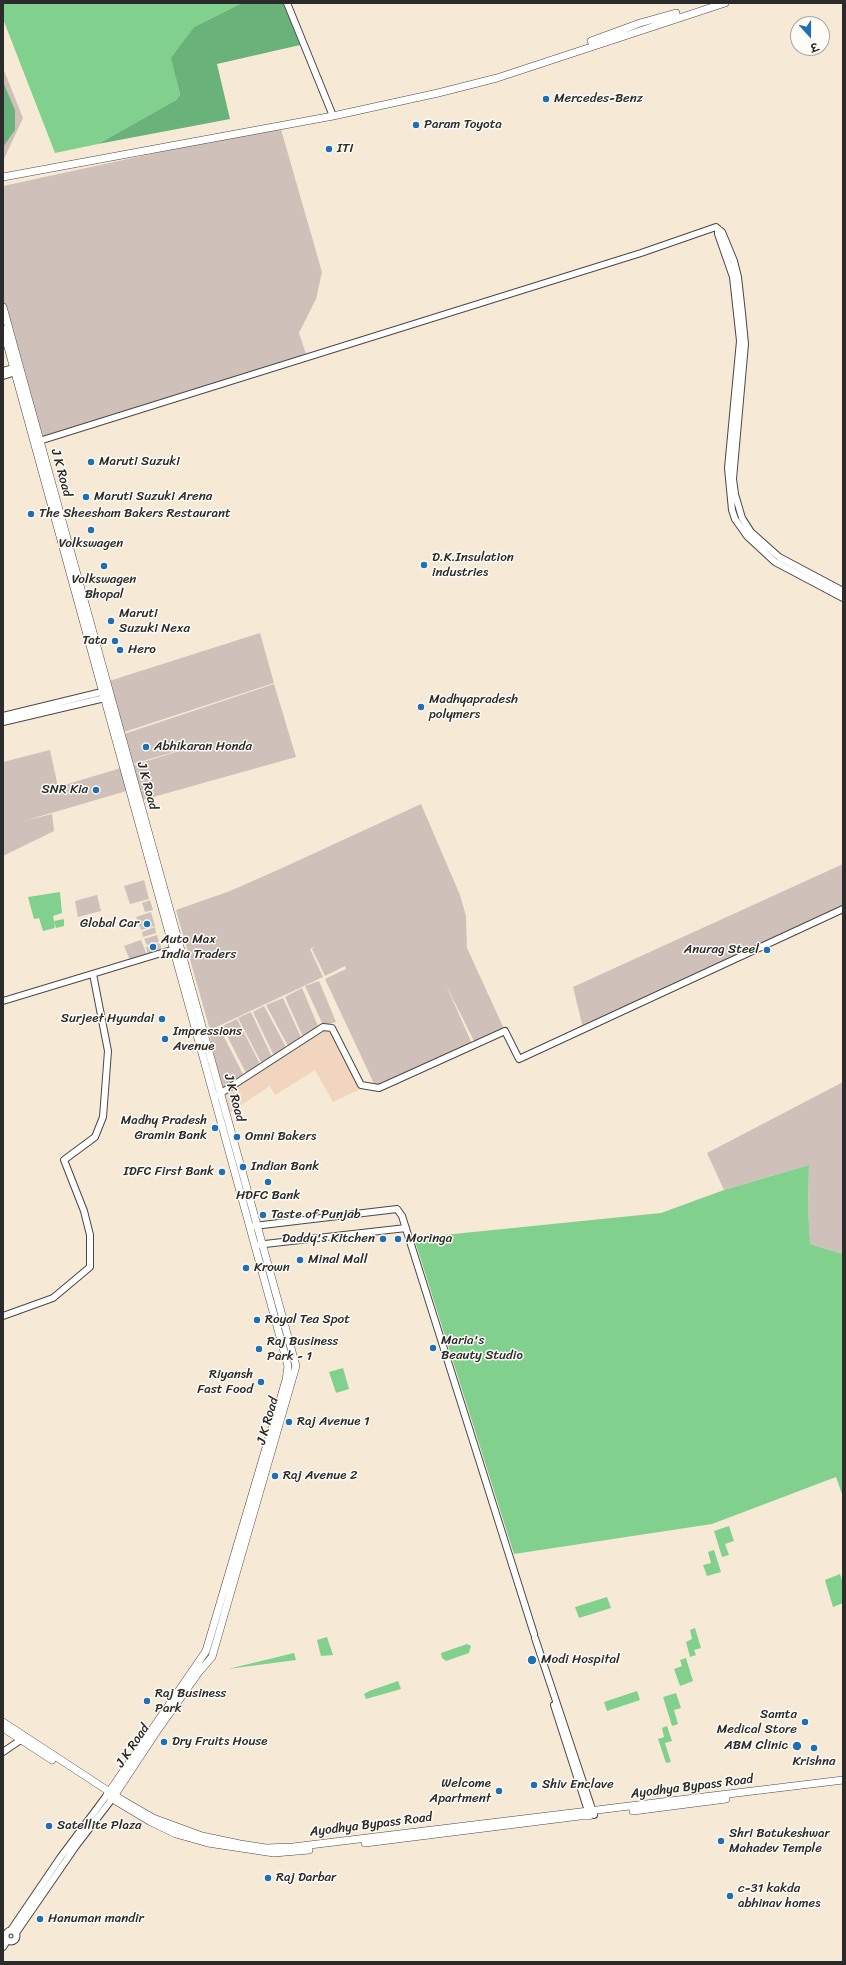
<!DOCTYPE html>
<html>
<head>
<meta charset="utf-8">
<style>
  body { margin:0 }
  #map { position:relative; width:846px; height:1965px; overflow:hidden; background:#f6ead6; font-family:Sriracha,"Playpen Sans Deva",sans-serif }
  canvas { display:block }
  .frame { position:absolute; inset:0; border:4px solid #2b2b2b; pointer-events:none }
  .north { position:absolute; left:790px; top:16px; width:40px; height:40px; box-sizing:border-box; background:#fdfcf7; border:1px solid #a9a8a5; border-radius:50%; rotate:159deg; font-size:11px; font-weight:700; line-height:16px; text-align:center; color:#2b2b2b }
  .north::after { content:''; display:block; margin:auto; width:14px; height:18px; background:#1f6fb2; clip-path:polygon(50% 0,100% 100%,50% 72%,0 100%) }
</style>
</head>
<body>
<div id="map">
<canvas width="846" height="1965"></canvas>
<div class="frame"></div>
<div class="north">उ</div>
</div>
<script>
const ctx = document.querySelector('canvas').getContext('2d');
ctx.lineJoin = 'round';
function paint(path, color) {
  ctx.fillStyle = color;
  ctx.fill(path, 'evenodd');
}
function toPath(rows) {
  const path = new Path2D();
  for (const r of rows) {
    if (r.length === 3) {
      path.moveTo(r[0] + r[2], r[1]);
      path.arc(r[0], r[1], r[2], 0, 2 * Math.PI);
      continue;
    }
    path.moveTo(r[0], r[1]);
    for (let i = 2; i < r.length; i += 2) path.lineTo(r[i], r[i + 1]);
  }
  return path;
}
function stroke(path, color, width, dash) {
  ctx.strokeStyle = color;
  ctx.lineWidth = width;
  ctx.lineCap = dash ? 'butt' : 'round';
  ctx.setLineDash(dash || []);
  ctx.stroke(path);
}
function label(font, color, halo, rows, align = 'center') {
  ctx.font = font + ' Sriracha,sans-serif';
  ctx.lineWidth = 3;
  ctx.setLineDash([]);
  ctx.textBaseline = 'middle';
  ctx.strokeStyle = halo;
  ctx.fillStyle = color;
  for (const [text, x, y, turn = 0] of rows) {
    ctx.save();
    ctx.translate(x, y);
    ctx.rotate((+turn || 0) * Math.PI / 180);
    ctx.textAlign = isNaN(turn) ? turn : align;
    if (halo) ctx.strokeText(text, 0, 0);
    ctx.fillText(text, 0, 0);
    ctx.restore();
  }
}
const built = toPath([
  [331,1023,367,1086,333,1102,315,1070,275,1095,269,1085,270,1086,226,1115,220,1094]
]);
const industrial = toPath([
  [3,68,23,118,3,161],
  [280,126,322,272,316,299,299,333,307,357,40,442,3,307,3,186],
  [260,633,274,683,121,733,106,682],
  [274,684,296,757,139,801,130,766,216,740,132,764,121,735],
  [50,750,58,787,124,767,130,790,24,821,52,814,54,831,3,856,3,762],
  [421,804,460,895,466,916,467,948,505,1031,476,1045,446,985,473,1046,376,1088,325,979,346,969,345,966,325,976,312,949,316,946,310,949,323,977,210,1030,176,910,230,891,280,869],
  [843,864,843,910,583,1028,573,987],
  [144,880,149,899,130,904,124,886],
  [97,895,101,911,78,917,75,901],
  [150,900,153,910,145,912,142,903],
  [151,912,155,926,141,930,136,917],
  [155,927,156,933,143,937,142,932],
  [157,935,159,942,147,945,144,939],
  [141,940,147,955,130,960,124,946],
  [160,943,162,950,148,954,146,947],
  [319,981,336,1022,323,1025,305,986],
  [302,988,318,1026,303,1037,285,997],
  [283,998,301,1037,288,1046,266,1005],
  [264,1006,286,1047,274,1056,253,1012],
  [251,1012,272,1057,262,1064,238,1018],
  [237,1019,260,1064,246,1073,222,1026],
  [219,1027,243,1074,222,1088,209,1033],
  [843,1082,843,1254,810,1244,808,1206,809,1165,724,1190,707,1153]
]);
const green = toPath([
  [3,3,242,3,194,27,172,58,179,90,180,95,176,100,98,144,55,153,3,19],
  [60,892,62,913,53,916,54,921,64,919,64,926,56,928,54,921,55,928,43,931,39,918,34,919,28,897],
  [809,1165,808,1206,810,1244,843,1254,843,1497,836,1477,712,1524,514,1554,414,1238,661,1213,724,1190],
  [343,1368,349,1389,336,1393,329,1372],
  [729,1526,734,1541,725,1544,729,1555,722,1557,714,1531],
  [714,1550,721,1572,707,1576,703,1565,711,1563,708,1552],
  [840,1574,843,1583,843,1603,833,1607,825,1580],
  [607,1597,611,1608,579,1618,575,1607],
  [695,1628,701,1648,694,1650,696,1655,690,1657,686,1642,692,1639,690,1630],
  [327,1637,333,1655,321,1656,317,1640],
  [467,1644,471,1646,469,1653,446,1661,442,1658,441,1653],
  [294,1653,296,1660,228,1669],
  [686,1658,693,1681,680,1686,674,1669,682,1666,680,1660],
  [398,1681,401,1689,366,1699,364,1694,369,1691],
  [637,1691,640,1700,607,1711,604,1702],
  [676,1693,681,1708,674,1710,678,1724,672,1726,663,1697],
  [667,1726,672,1741,665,1743,671,1762,666,1763,658,1739,664,1737,662,1728]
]);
const forest = toPath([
  [242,3,283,3,300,45,217,64,230,119,98,144,176,100,180,95,179,90,171,58,194,27],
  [3,82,15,110,15,130,3,147]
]);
const tertiary = toPath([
  [287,3,333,116],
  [718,229,718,234,733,277,740,341,728,468,732,510,735,519,747,536,775,562,843,598],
  [3,371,17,367],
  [3,376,19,371],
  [36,442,641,253,716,227,722,232,734,261,738,277,742,313,745,344,733,479,735,494,742,518,751,532,779,557,843,591],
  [3,716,106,691],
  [3,722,109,697],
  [3,1001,178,948],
  [218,1095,323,1027,332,1028,361,1085,379,1088,505,1031,519,1059,843,909],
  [254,1226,397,1209,402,1216,534,1634],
  [256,1245,406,1228],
  [3,1316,53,1298,90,1267,90,1235,84,1211,64,1160,95,1137,103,1117,108,1051,93,974],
  [535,1638,594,1815],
  [554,1705,589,1814],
  [3,1752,25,1737],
  [11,1930,60,1858,107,1795],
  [11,1936,5.5],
  [16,1933,76,1846,112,1799],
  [3,1947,7,1941]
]);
const secondary = toPath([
  [3,307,296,1366,212,1657,199,1672,157,1731,112,1799],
  [3,329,288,1366,286,1380,206,1651,107,1795]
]);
const primary = toPath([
  [591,41,640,23,676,13],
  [3,177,333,116,438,93,497,78,725,3],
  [3,1722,122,1800,153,1818,202,1836,240,1844,266,1848,293,1847,843,1780],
  [3,1728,52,1760],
  [111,1798,151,1822,176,1834,208,1843,274,1853,309,1850],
  [633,1811,726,1799],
  [365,1843,580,1816,589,1816]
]);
const markers = [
  [546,99,4,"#1f6fb2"],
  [416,125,4,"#1f6fb2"],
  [329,149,4,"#1f6fb2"],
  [91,462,4,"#1f6fb2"],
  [86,497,4,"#1f6fb2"],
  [31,514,4,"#1f6fb2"],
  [91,530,4,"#1f6fb2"],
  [424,565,4,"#1f6fb2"],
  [104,566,4,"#1f6fb2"],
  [111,621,4,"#1f6fb2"],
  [115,641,4,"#1f6fb2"],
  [120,650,4,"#1f6fb2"],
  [421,707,4,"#1f6fb2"],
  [146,747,4,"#1f6fb2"],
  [96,790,4,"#1f6fb2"],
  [147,924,4,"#1f6fb2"],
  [153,947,4,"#1f6fb2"],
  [767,950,4,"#1f6fb2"],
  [162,1019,4,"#1f6fb2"],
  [165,1039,4,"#1f6fb2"],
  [215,1128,4,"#1f6fb2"],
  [237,1137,4,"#1f6fb2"],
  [243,1167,4,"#1f6fb2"],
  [222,1172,4,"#1f6fb2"],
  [268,1182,4,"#1f6fb2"],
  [263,1215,4,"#1f6fb2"],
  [383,1239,4,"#1f6fb2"],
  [398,1239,4,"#1f6fb2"],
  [300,1260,4,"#1f6fb2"],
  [246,1268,4,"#1f6fb2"],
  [257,1320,4,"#1f6fb2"],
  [433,1348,4,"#1f6fb2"],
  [259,1349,4,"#1f6fb2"],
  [261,1382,4,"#1f6fb2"],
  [289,1422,4,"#1f6fb2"],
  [275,1476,4,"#1f6fb2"],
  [532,1660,5,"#1f6fb2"],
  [147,1701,4,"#1f6fb2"],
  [805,1722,4,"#1f6fb2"],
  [164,1742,4,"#1f6fb2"],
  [797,1746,5,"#1f6fb2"],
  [814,1748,4,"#1f6fb2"],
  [534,1785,4,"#1f6fb2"],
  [499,1791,4,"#1f6fb2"],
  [49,1826,4,"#1f6fb2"],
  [721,1841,4,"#1f6fb2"],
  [268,1878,4,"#1f6fb2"],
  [730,1896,4,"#1f6fb2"],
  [40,1919,4,"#1f6fb2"]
];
const poiNames = [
  ["Mercedes-Benz",554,99],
  ["Param Toyota",424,125],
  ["ITI",337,149],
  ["Maruti Suzuki",99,462],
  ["Maruti Suzuki Arena",94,497],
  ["The Sheesham Bakers Restaurant",39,514],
  ["Volkswagen",91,544,"center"],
  ["D.K.Insulation",432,558],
  ["industries",432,573],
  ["Volkswagen",104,580,"center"],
  ["Bhopal",104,595,"center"],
  ["Maruti",119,614],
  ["Suzuki Nexa",119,629],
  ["Tata",107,641,"right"],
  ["Hero",128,650],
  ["Madhyapradesh",429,700],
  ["polymers",429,715],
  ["Abhikaran Honda",154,747],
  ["SNR Kia",88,790,"right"],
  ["Global Car",139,924,"right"],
  ["Auto Max",161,940],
  ["India Traders",161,955],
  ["Anurag Steel",759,950,"right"],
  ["Surjeet Hyundai",154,1019,"right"],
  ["Impressions",173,1032],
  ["Avenue",173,1047],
  ["Madhy Pradesh",207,1121,"right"],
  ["Gramin Bank",207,1136,"right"],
  ["Omni Bakers",245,1137],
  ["Indian Bank",251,1167],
  ["IDFC First Bank",214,1172,"right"],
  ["HDFC Bank",268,1196,"center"],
  ["Taste of Punjab",271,1215],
  ["Daddy's Kitchen",375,1239,"right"],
  ["Moringa",406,1239],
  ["Minal Mall",308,1260],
  ["Krown",254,1268],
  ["Royal Tea Spot",265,1320],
  ["Maria's",441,1341],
  ["Beauty Studio",441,1356],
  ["Raj Business",267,1342],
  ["Park - 1",267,1357],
  ["Riyansh",253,1375,"right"],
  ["Fast Food",253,1390,"right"],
  ["Raj Avenue 1",297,1422],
  ["Raj Avenue 2",283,1476],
  ["Modi Hospital",541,1660],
  ["Raj Business",155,1694],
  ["Park",155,1709],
  ["Samta",797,1715,"right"],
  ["Medical Store",797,1730,"right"],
  ["Dry Fruits House",172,1742],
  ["ABM Clinic",788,1746,"right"],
  ["Krishna",814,1762,"center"],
  ["Welcome",491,1784,"right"],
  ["Apartment",491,1799,"right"],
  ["Shiv Enclave",542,1785],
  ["Satellite Plaza",57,1826],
  ["Shri Batukeshwar",729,1834],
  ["Mahadev Temple",729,1849],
  ["Raj Darbar",276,1878],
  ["c-31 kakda",738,1889],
  ["abhinav homes",738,1904],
  ["Hanuman mandir",48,1919]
];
const streetNames = [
  ["J K Road",61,473,75],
  ["J K Road",147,786,75],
  ["J K Road",234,1098,75],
  ["J K Road",268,1421,-74],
  ["J K Road",133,1746,-56],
  ["Ayodhya Bypass Road",692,1787,-7],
  ["Ayodhya Bypass Road",371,1825,-7]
];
paint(built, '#f2d5be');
paint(industrial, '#cfc1ba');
paint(green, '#82d08e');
paint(forest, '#69b279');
stroke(tertiary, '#494845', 8);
stroke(secondary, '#494845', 8);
stroke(primary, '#494845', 8);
stroke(tertiary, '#fff', 6);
stroke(secondary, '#fff', 7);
stroke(primary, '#fff', 7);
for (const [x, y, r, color] of markers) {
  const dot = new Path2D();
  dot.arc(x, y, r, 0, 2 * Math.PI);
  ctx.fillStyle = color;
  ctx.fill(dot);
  stroke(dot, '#fdfcf7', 1.5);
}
label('13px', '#2b2b2b', '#fdfcf7', poiNames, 'left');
label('13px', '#2b2b2b', '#fdfcf7', streetNames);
</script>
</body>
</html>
